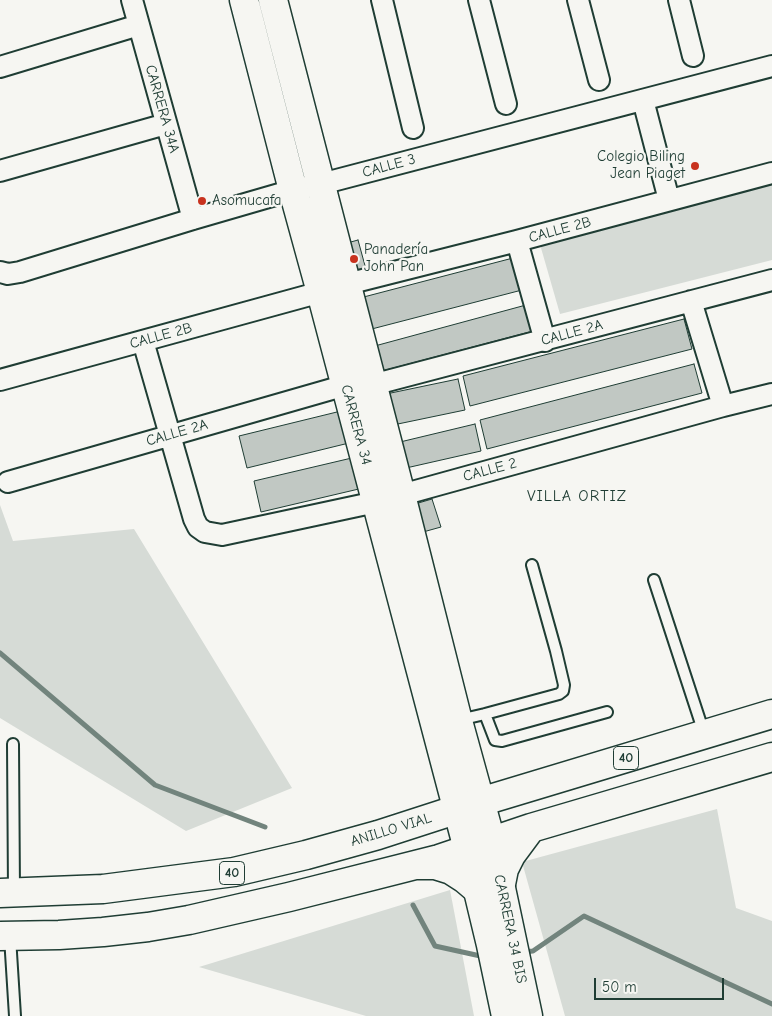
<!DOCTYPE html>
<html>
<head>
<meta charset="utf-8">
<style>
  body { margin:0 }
  #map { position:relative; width:772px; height:1016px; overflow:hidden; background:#f6f6f2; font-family:"Comic Neue",sans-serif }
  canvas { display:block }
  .scale { position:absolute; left:594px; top:978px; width:130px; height:22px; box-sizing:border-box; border:2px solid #1f3d34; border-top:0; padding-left:6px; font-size:15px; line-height:18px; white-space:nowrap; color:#1f3d34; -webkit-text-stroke:4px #f6f6f2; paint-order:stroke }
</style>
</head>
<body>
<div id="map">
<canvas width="772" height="1016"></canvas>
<div class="scale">50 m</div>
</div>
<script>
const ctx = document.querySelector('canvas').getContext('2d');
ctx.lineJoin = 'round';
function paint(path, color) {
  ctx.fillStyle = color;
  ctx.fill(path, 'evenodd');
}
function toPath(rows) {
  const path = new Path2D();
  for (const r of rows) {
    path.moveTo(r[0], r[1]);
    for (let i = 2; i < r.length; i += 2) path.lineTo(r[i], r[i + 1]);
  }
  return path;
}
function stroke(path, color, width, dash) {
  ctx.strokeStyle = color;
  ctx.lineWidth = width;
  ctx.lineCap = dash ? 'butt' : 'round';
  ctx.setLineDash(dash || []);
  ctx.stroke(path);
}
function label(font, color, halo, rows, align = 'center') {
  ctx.font = font + ' "Comic Neue",sans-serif';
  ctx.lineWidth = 4.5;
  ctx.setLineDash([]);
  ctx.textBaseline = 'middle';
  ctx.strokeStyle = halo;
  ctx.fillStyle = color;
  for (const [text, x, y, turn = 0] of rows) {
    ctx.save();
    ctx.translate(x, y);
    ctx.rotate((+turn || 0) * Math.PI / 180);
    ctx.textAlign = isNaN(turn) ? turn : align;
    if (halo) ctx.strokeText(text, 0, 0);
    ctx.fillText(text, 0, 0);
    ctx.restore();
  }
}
const green = toPath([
  [772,179,772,260,560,314,539,241],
  [0,505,13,541,134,529,292,788,186,831,0,718],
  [717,809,736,908,772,921,772,1016,565,1016,522,862],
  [450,890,474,1016,366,1016,199,967]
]);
const stream = toPath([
  [0,653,155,785,265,827],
  [413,905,435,946,485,957],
  [523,952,533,951,584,916,772,1004]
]);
const building = toPath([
  [358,240,367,273,349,278,340,245,358,240],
  [513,258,522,290,364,331,356,299,513,258],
  [526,305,533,331,378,372,371,347,526,305],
  [684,319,692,349,470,406,463,376,684,319],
  [694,364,702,393,487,449,480,420,694,364],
  [458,379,465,410,393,425,386,394,458,379],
  [341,411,349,443,247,468,239,436,341,411],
  [475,424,481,451,406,468,400,442,475,424],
  [356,457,363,488,261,512,254,481,356,457],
  [432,499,441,527,423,532,415,504,432,499]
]);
const lane = toPath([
  [654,580,704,733],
  [485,714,495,740,502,741,607,712],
  [459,720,485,714,559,694,563,691,564,685,556,651,532,565],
  [13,744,14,892],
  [10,937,15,1016]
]);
const street = toPath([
  [132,0,193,219],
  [382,0,413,128],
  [479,0,506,104],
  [578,0,599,80],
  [679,0,693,56],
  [0,67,139,25],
  [643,100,669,200],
  [0,171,166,124],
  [517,241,545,341],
  [0,272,8,274,20,272,193,219,293,190,321,184,772,66],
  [347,284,517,241,772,173],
  [691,301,723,406],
  [143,341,194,519,198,527,205,532,222,535,376,502,723,406,772,394],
  [0,380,321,292],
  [372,385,772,280],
  [8,482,346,385]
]);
const secondary = toPath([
  [244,0,293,190,321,292,468,849,491,945,506,1016],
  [273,0,401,495,458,721,491,841,528,1016]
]);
const highway = toPath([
  [420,865,435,865,451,870,465,879,478,890],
  [501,884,504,869,511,855,531,828],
  [0,893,103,889,234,872,306,855,378,835,480,802,772,714],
  [0,936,59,935,103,932,148,927,189,920,289,897,439,859,531,828,772,757]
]);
const markers = [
  [695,166,5,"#c8321e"],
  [202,201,5,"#c8321e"],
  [354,259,5,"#c8321e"]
];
const shields = [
  [626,758,25],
  [232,873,25]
];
const shieldNames = [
  ["40",626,758],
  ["40",232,873]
];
const streetNames = [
  ["CARRERA 34A",162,109,74],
  ["CALLE 3",389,166,-15],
  ["CALLE 2B",560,230,-15],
  ["CALLE 2A",572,333,-15],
  ["CALLE 2B",161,336,-15],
  ["CARRERA 34",356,425,75],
  ["CALLE 2A",177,433,-16],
  ["CALLE 2",490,470,-15],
  ["ANILLO VIAL",391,830,-17],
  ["CARRERA 34 BIS",510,929,78]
];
const poiNames = [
  ["Colegio Biling",685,157,"right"],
  ["Jean Piaget",685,174,"right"],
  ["Asomucafa",212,201],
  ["Panadería",364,250],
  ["John Pan",364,267]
];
const neighbourhoodNames = [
  ["VILLA ORTIZ",577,496]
];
paint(green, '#d6dbd6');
stroke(stream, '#72847d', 5);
paint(building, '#c1c8c3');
stroke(building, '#1f3d34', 1);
stroke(lane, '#1f3d34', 14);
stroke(street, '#1f3d34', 24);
stroke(secondary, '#1f3d34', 31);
stroke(highway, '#1f3d34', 31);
stroke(lane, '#f6f6f2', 10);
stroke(street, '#f6f6f2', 20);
stroke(secondary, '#f6f6f2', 28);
stroke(highway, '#f6f6f2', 28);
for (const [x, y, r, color] of markers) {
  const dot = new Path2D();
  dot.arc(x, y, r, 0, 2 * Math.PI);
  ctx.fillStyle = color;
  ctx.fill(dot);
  stroke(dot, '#f6f6f2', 2);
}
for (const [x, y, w] of shields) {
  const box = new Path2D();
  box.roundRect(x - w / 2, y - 11.5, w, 23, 4);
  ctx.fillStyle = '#f6f6f2';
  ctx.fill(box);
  stroke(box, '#1f3d34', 1);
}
label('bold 14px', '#1f3d34', null, shieldNames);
label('15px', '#1f3d34', '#f6f6f2', streetNames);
label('15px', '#1f3d34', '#f6f6f2', poiNames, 'left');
ctx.letterSpacing = '1px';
label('16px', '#1f3d34', '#f6f6f2', neighbourhoodNames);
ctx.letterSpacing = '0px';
</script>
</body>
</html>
